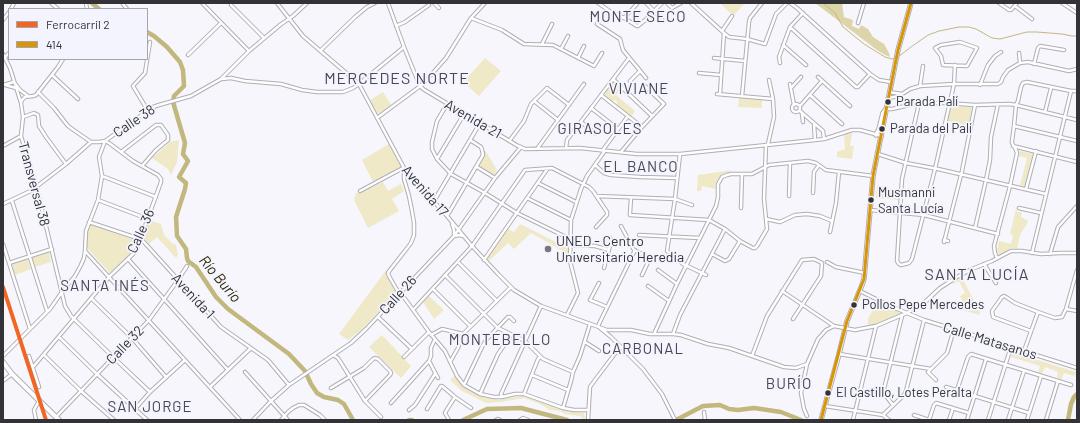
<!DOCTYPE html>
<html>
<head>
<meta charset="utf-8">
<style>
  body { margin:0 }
  #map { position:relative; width:1080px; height:423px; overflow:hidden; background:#f6f6fc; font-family:Barlow,sans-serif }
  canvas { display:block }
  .frame { position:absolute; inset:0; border:4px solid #323237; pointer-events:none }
  .legend { position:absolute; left:8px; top:8px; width:140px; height:52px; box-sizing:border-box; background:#f4f4fe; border:1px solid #a6a6ae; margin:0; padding:5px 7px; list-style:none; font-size:12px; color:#323237 }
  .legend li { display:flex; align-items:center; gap:8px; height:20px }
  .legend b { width:20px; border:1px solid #a6a6ae }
</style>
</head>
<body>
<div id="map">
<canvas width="1080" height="423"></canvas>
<div class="frame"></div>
<ul class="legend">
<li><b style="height:5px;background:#f26522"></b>Ferrocarril 2</li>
<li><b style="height:5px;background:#d99508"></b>414</li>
</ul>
</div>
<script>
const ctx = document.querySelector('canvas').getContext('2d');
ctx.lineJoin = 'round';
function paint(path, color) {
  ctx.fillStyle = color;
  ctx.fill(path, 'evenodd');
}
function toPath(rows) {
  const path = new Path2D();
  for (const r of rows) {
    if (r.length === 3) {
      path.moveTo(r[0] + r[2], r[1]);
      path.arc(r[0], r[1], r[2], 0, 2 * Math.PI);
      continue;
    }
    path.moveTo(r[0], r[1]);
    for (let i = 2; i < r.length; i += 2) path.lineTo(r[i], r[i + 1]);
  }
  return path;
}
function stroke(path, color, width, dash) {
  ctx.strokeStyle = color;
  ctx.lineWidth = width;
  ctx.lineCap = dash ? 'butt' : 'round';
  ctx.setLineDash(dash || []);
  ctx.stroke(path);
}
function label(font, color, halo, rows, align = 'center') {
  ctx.font = font + ' Barlow,sans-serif';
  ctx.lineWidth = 3.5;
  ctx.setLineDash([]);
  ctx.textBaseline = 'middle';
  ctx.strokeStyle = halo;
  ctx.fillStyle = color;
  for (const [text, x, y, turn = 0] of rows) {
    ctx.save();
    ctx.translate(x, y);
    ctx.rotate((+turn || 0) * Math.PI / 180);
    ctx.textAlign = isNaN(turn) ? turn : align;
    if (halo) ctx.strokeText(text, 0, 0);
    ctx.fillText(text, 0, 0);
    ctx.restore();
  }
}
const green = toPath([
  [720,3,743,3,744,4,734,15,733,14,730,13],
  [485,58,501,71,479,96,463,82],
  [614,82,621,89,616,95,635,111,632,116,617,105,617,102,615,100,612,101,605,95,604,94,613,83],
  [383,92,392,106,378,114,369,101],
  [739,98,762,100,762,108,738,107],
  [951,106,972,107,969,126,947,121],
  [850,133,852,133,850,146,854,146,852,159,837,157,837,152,845,149,844,135],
  [179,140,177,162,171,175,168,169,152,158,167,145,170,142],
  [389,144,401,167,373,182,362,160],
  [485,150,497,170,495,174,492,174,479,166,483,158],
  [1020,151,1033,154,1025,186,1020,185,1027,158,1019,156],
  [732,170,722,175,717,180,715,185,716,189,702,186,701,191,697,191,698,175],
  [383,182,388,191,401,184,404,191,392,199,399,211,368,228,354,200,356,193,360,193],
  [877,185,888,187,888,196,899,197,899,200,876,198],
  [1016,209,1017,210,1017,212,1020,212,1022,211,1021,217,1028,221,1027,224,1020,235,1017,249,1011,248,1001,255,999,255,997,251,999,241,1011,244,1013,235,1010,234],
  [150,220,161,224,164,235,172,243,176,245,178,255,176,258,157,237,149,244,145,239,145,235],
  [91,224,136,241,131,253,111,272,110,272,108,271,87,248,87,234,89,226],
  [520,224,568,248,568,254,531,233,514,249,508,243,489,261,487,259,508,229,514,232],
  [49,251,51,262,35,267,31,257],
  [27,259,31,269,15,275,12,264],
  [387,269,386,275,396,293,361,330,348,340,339,334],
  [961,276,980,312,979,315,963,310,962,300,960,296,965,293,959,281,953,284,951,281],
  [429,296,444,310,434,319,423,302],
  [877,303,901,313,901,314,868,327,868,319],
  [382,335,411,366,401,378,369,347],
  [1012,352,1076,372,1075,376,1064,373,1061,380,1057,378,1058,372,1045,367,1042,374,1038,373,1040,366,1011,357],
  [454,376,467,389,474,393,486,398,498,400,522,396,528,397,558,408,567,411,584,413,585,420,583,420,582,417,579,416,565,414,560,411,550,410,540,404,524,398,501,402,487,403,482,401,462,391,450,380]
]);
const forest = toPath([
  [815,3,842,3,844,17,853,20,852,26,859,29,861,25,868,29,873,37,884,44,889,53,890,57,885,55,877,50]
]);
const stream = toPath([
  [823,3,835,13,843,27,864,44,885,57,892,59,895,58],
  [898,57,911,47,928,35,939,31,959,27,969,27,976,29,992,38,1000,39,1027,32,1037,32,1062,34,1072,36,1077,36],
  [1076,395,1077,394]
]);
const river = toPath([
  [92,3,99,9],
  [147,32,154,36,167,47,180,62,183,70,184,86,174,96,173,102,185,143,183,154,188,161,179,177,186,183,185,189,176,217,177,236,186,249,187,258,188,261,196,267,216,297,228,309,289,354,305,371,311,384,317,393,324,397,338,400,344,404,353,420],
  [409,420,412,420],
  [463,420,487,409,521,408,567,420],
  [676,420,703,406,720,405,729,409,738,410,754,408,781,412,801,420],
  [1068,420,1071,404,1074,397,1077,394]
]);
const street = toPath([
  [51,3,58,9],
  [86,3,87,9],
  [202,3,249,51],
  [277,3,303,36,359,84,404,168,410,175,447,216,472,246,499,275,514,290,541,306,607,330,631,330,650,334,673,334,681,335,708,344,729,348,784,367,796,368,807,364],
  [388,3,404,47,419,84,423,89,518,146,525,149,580,148,637,154,680,154,815,140,824,139,852,130,860,130,882,136],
  [434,3,439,8],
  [598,3,611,12,624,18,637,26,638,26,650,16],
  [646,3,654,11,662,3],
  [667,3,672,8,681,3],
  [691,3,724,33,729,37,747,39,765,44,776,14,787,3],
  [790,3,797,8,870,74,879,80,891,82],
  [999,3,1009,10,1011,10,1017,3],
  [1062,3,1077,13],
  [123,4,127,9],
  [231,5,264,38],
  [1015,6,1032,19],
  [11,9,14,3],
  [654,11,662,19],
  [471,18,502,30,524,44,553,45,594,66,602,53],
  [624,18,637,4],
  [3,20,9,12],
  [858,23,864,3],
  [597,24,620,39,623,50,646,78],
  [396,26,405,22,429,5],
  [790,27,856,87,858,87,870,74],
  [722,31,732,16],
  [960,42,977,48,967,66,943,65,941,56,935,48,941,45,960,42],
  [542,44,552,24],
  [783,45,806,65],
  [561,49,568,36],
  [321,50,355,17,367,7,375,3],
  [1019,53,1020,63],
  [3,54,10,68,21,103,23,117,21,136,41,205,65,306,71,316,113,357,150,392],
  [188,55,221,23],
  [5,57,9,53],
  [578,58,584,46],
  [714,58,745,61],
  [780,63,779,57,790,27,803,13],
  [1034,64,1038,48,1040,46,1064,50],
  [699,73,721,75],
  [52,75,78,99],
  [818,77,850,106],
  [222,79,231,78,245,81,281,84,302,90,317,92,343,92,353,88,359,84,404,47],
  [613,79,652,116],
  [630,81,640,71],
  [790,84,794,105],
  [3,85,14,82,20,90,28,96],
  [5,85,16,88],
  [980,85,988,65,995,56,1001,52],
  [920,86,923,66],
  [791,88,801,77],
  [889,92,902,94],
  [717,94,773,99],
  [720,94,724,33],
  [601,95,642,127],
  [810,95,842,124],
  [742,96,749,22,750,18,762,3],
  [888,98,899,96,910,89,920,86,954,84,998,84,1001,82,1003,77,1008,70,1020,63,1028,62,1069,71,1077,69],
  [534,101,558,120],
  [21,103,22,100,25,97,33,96,36,95,58,67,63,59],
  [919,103,902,179,897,261,899,264,901,265,909,263,912,259,935,169,954,84,955,65],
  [447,104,437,121,432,142,432,149,437,159,451,174,485,193,517,213,570,239],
  [796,108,4],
  [800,106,822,81],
  [591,108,618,129],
  [887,109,892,109,919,103,945,103,975,105,1009,104,1016,105,1077,120],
  [148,111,133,86,145,73,150,42],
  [800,111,823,131,824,139],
  [1045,112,1051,88],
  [802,114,803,122],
  [23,117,34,113,38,115,39,126,46,137,66,164],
  [377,118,423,84,446,58,471,18,485,3],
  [581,122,595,133],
  [814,124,815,140],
  [1014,126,1077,141],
  [510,140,524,121,531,104,547,88,569,105],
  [768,144,774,117,773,99,769,80],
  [3,146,21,136],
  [1013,146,1077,162],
  [566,148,567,140,629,58],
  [537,149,584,84],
  [602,151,628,116],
  [121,152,156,125,161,125,168,135,168,140,156,150,142,166],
  [621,152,642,127,664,104,645,86],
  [680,154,675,199,667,251,683,264,706,275],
  [878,154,906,163,938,169,1046,194],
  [437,159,464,114],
  [595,165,604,173,611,175,640,177,677,178],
  [477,167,495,178],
  [404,168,404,179,409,196,412,211,414,223,414,235,411,243,408,247,390,270,388,273,389,276,397,290,403,296,429,332,445,351,457,376,464,385,480,394,494,397,502,397,515,394,524,394,563,408,574,410,588,410],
  [102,176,156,197],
  [538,183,576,202],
  [36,187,66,164,91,142],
  [1026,189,1036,151],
  [360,191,403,168],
  [813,193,814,172,819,165],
  [597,196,675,199,692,205],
  [789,196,790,163],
  [527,198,571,220],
  [631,198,630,213,630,215,709,220,725,229,740,241,753,248,755,248,757,246,767,229,764,199,766,145],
  [98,200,148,219],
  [12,201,47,311],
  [434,201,480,123],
  [3,204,37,188],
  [741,208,742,174],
  [1019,208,1041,213],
  [870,210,924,215,998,234],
  [447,216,483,155,482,150,481,147,470,140],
  [766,219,780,222,795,215,807,214,820,216,832,221],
  [89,222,140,239,143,241,221,327,268,360,289,385],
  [452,224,454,230,454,236,460,235,463,236],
  [621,226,634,250,648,257,649,258,649,260,642,275],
  [975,228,986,180,990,160,991,137,998,104],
  [830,232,836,203,839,172],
  [639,235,700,238],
  [944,240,948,241],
  [944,242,962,171,975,105],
  [3,244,30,329],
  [570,245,595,246,609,250],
  [85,251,240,420],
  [1032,253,1071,91],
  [712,254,725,261,729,259,740,241],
  [1050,254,1058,227,1077,206],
  [997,258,995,253,994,246,1010,186,1017,153,1016,150,1012,143,1012,141,1014,126,1016,105,1018,101,1021,87,1023,83,1027,82,1071,91,1077,91],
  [128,259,228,370],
  [484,260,548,168],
  [458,262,497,301],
  [827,262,836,267,865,273],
  [9,263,52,249],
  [984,264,996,283],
  [604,268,611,242,611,240,610,238],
  [658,270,677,284],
  [445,275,498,328,525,341,543,359,573,372],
  [599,283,590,300,607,307],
  [648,286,669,301],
  [433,289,470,326],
  [782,291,834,326,855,330,860,329,876,326,907,313,924,303,940,288,957,277,972,269,992,261,1011,251,1022,251,1041,254,1060,253,1077,253],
  [860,291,890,306,924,320,963,332,1077,368],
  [91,298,132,338,166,377],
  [1066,309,1077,311],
  [413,310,472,246,525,170,552,168,589,187,593,191,607,212,607,215,596,227],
  [567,315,578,293,570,261,571,220,581,189,587,176,604,152],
  [378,317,412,349],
  [598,326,635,250],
  [600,328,611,337,643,369,662,394,675,420],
  [1031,331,993,317,992,311,1002,297,1004,296,1006,297,1015,303,1038,312,1055,318,1062,317,1066,309,1077,270],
  [654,334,677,284,716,206,718,197,718,184,722,177,727,175,731,174,752,174,769,165,808,161,816,163,826,170,873,176],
  [673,334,680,315,725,229],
  [431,335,442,329,463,334],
  [59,337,97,374,147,420],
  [585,342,599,351],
  [1024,351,1038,312],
  [839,354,931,369],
  [44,355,81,391,114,420],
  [333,355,338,358,365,401,381,417],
  [3,356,50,309,62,292,75,276,81,265,84,258,85,251,86,231,98,200,102,176,99,157,105,141,153,107,159,105,191,96,221,79,249,51,280,25,293,16,307,3],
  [29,356,39,387],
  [752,356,767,316,802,260,814,259,822,263,821,276,793,319],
  [404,357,429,332],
  [429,361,438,378],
  [450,362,458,348,463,334,511,287],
  [33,367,110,276,133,254,136,251,161,182,161,179,158,175,133,161,109,143,105,141,99,142,91,142,75,131,68,126,54,108,38,92],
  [245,372,288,420],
  [532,375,568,390],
  [936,380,928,372,947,353,954,329],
  [3,381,12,374],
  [464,385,482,347,486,340,508,317,510,317,514,321],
  [210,387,251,348],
  [946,387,1029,413],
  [331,388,364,368,373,359,375,358,378,359,390,371,391,373,390,375,365,401],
  [957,390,968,357,971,354,1071,385],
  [480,394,498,354,511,335],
  [524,394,538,359,540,357],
  [455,397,471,408],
  [502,397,501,394,541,306],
  [391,403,429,361,431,356,431,348,435,339],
  [893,405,886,396,884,389,902,316],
  [825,406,883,415,889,420],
  [563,408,571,381,573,372,580,356,590,324],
  [135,409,150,392,185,360],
  [427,409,441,386,442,386,455,397,446,411,445,413,449,420],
  [409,410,415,405,435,374],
  [704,412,705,420],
  [883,415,904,395,906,391,924,320],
  [914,415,929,420],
  [807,416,804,409,801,393,807,364,818,339,826,330,834,326],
  [56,417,149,320,178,280,187,266],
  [36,420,34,410,39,401],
  [253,420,271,401,289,385,351,343,366,329,454,236,495,178,521,147],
  [281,420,288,412,293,408,299,405,304,405,320,415,325,420],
  [496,420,498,419,500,420],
  [520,420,523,418,528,420],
  [588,420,590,387,595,380,620,347],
  [853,420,876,326],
  [929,420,934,405,936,403,969,413],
  [949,420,953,408],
  [967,420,986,359],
  [988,420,1011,347],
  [1008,420,1024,371],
  [1027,420,1041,376],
  [1046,420,1058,381]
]);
const secondary = toPath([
  [876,135,879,129,883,113,886,109],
  [821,420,839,354,847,321,862,285,864,279,873,176,898,50,911,3]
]);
const primary = toPath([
  [3,362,12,374,59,420]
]);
const bus1 = toPath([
  [821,420,847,321,864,279,873,176,898,50,911,3]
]);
const rail1 = toPath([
  [3,287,46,420]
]);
const markers = [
  [888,102,3.5,"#323237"],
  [882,129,3.5,"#323237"],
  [871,200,3.5,"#323237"],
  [548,249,4,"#77777c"],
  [854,305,3.5,"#323237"],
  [828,393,3.5,"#323237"]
];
const busNames = [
  ["Parada Palí",896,102],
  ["Parada del Palí",890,129],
  ["Musmanni",878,193],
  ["Santa Lucía",878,209],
  ["Pollos Pepe Mercedes",862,305],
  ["El Castillo, Lotes Peralta",836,393]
];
const streetNames = [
  ["Avenida 21",473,119,30],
  ["Calle 38",134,121,-34],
  ["Transversal 38",34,184,75],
  ["Avenida 17",425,191,49],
  ["Calle 36",141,231,-66],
  ["Calle 26",398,295,-47],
  ["Avenida 1",193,296,47],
  ["Calle Matasanos",990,341,17],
  ["Calle 32",125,345,-46]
];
const poiNames = [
  ["UNED - Centro",556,241],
  ["Universitario Heredia",556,257]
];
const neighbourhoodNames = [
  ["MONTE SECO",638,17],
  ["VIVIANE",639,89],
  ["GIRASOLES",600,129],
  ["EL BANCO",641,167],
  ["SANTA INÉS",105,286],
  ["MONTEBELLO",500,340],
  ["CARBONAL",643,349],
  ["BURÍO",789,384],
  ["SAN JORGE",150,407]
];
const waterNames = [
  ["Río Burío",220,279,50]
];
const quarterNames = [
  ["MERCEDES NORTE",397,79],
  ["SANTA LUCÍA",977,275]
];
paint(green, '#efe9c8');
paint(forest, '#ddd5aa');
stroke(stream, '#c2b77d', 1);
stroke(river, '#c2b77d', 4.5);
stroke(street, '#afafb4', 4.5);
stroke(secondary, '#afafb4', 5.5);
stroke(primary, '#afafb4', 6);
stroke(street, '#fefeff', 2.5);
stroke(secondary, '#fefeff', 3.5);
stroke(primary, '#fefeff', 4);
stroke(bus1, '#d99508', 3);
stroke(rail1, '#f26522', 4);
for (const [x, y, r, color] of markers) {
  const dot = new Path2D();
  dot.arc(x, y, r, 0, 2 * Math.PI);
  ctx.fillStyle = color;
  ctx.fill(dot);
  stroke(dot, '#f4f4fe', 1.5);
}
label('13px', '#323237', '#f4f4fe', busNames, 'left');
label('14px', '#323237', '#f4f4fe', streetNames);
label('14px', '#323237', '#f4f4fe', poiNames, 'left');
ctx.letterSpacing = '1px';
label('15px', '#484752', '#f4f4fe', neighbourhoodNames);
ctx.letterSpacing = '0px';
label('italic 15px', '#302a04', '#f4f4fe', waterNames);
ctx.letterSpacing = '1px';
label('16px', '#484752', '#f4f4fe', quarterNames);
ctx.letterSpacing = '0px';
</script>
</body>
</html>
